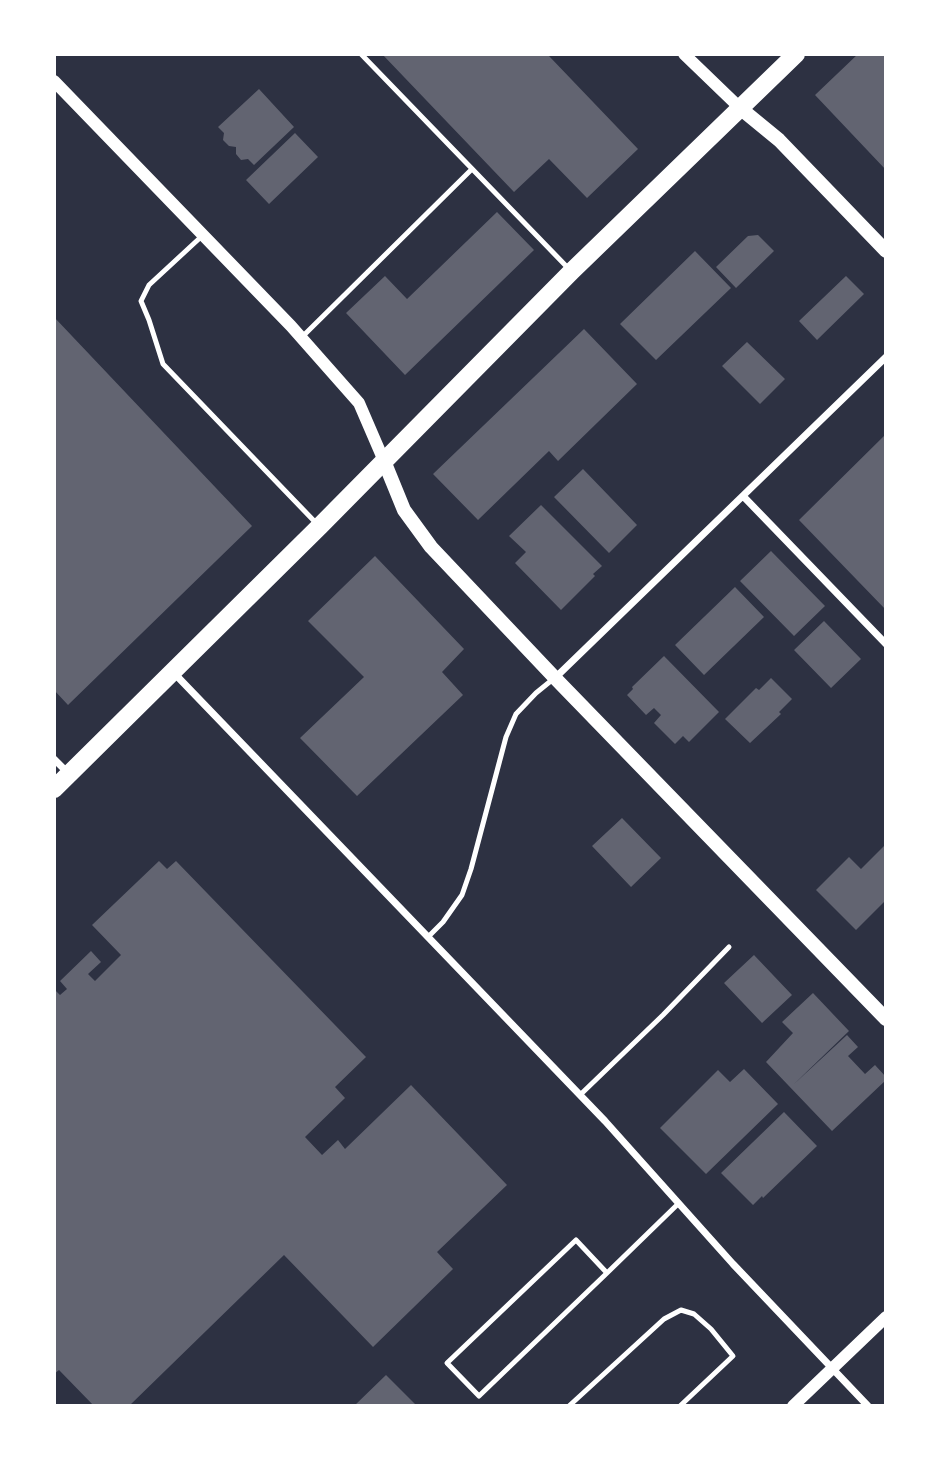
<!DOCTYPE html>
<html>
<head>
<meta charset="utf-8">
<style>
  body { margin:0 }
  #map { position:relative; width:940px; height:1460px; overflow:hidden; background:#2d3142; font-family:Montserrat,sans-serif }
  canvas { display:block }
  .frame { position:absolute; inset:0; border:56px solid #fff; pointer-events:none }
</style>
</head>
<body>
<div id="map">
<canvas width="940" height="1460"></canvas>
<div class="frame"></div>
</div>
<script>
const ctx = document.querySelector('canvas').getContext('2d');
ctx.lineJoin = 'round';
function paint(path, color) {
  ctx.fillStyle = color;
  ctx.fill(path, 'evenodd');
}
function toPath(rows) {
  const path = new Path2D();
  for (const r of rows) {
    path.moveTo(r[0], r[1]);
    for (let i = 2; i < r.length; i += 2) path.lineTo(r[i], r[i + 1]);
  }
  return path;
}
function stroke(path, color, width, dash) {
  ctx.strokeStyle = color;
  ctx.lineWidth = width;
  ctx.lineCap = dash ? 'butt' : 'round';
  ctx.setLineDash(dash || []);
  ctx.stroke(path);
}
const building = toPath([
  [382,54,551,54,549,56,638,149,587,198,549,159,514,192],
  [858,54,886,54,886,170,815,95],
  [259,89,294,127,254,165,248,159,241,160,236,154,236,147,229,146,223,140,224,133,218,127],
  [295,133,318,157,269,204,246,180],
  [497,212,534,250,405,375,346,313,385,276,407,299],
  [758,235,774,251,736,288,716,267,748,236],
  [695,251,731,288,656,360,620,324],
  [846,276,864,294,817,340,799,321],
  [54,317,252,526,68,705,54,690],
  [584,329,637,384,558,461,549,451,478,520,433,474],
  [747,342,785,379,760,404,722,366],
  [886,434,886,610,799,520],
  [583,469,637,525,609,553,554,497],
  [541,505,602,566,593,574,595,576,561,610,515,563,526,552,509,536],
  [771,551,825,606,794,636,740,581],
  [375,556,464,649,442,672,463,695,357,796,300,738,364,677,308,621],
  [735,587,764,617,704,675,675,645],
  [824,621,861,659,831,688,794,650],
  [664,656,719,712,689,742,683,736,675,744,654,723,661,715,654,708,646,715,627,695,633,689,632,687],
  [771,678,792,699,779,712,781,714,750,743,725,719,756,688,759,690],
  [622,818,661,858,631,887,592,846],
  [886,844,886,900,856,930,816,890,849,857,861,869],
  [159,861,167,869,176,861,366,1057,335,1087,345,1098,305,1137,322,1155,338,1140,345,1149,411,1085,507,1185,437,1252,453,1269,373,1347,284,1255,129,1406,94,1406,59,1370,54,1374,54,989,60,995,67,989,60,981,91,951,101,962,88,974,95,981,121,955,92,925],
  [754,955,792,995,762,1023,724,983],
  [813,993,849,1031,793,1085,847,1035,858,1047,848,1056,865,1074,875,1065,886,1077,886,1080,832,1131,766,1062,793,1033,782,1022],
  [744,1069,778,1104,706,1174,660,1128,718,1070,730,1082],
  [784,1112,817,1146,763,1198,762,1196,753,1205,721,1173],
  [386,1375,417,1406,354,1406]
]);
const service = toPath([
  [361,54,568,268],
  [202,236,149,285,141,301,149,320,163,364,317,524],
  [301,338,472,169],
  [428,937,443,922,462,895,471,869,506,737,516,714,536,693,552,680],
  [580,1095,663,1015,729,947],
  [607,1273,576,1240,447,1363,479,1396,607,1273,679,1203],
  [569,1406,664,1319,681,1310,694,1314,711,1329,733,1356,680,1406]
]);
const minor = toPath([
  [743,496,886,644],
  [173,672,605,1121,733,1264,868,1406],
  [555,678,886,357],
  [54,759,69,774]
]);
const tertiary = toPath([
  [684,54,740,108],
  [54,81,291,326,359,403,384,461],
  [793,1406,886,1317]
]);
const secondary = toPath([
  [740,108,779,140,886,251],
  [384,461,404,510,431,547,555,678,886,1019]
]);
const primary = toPath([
  [54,789,320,526,571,272,796,54]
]);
paint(building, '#626471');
stroke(service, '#fff', 5);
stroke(minor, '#fff', 7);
stroke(tertiary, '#fff', 12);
stroke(secondary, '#fff', 14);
stroke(primary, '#fff', 18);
</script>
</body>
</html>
